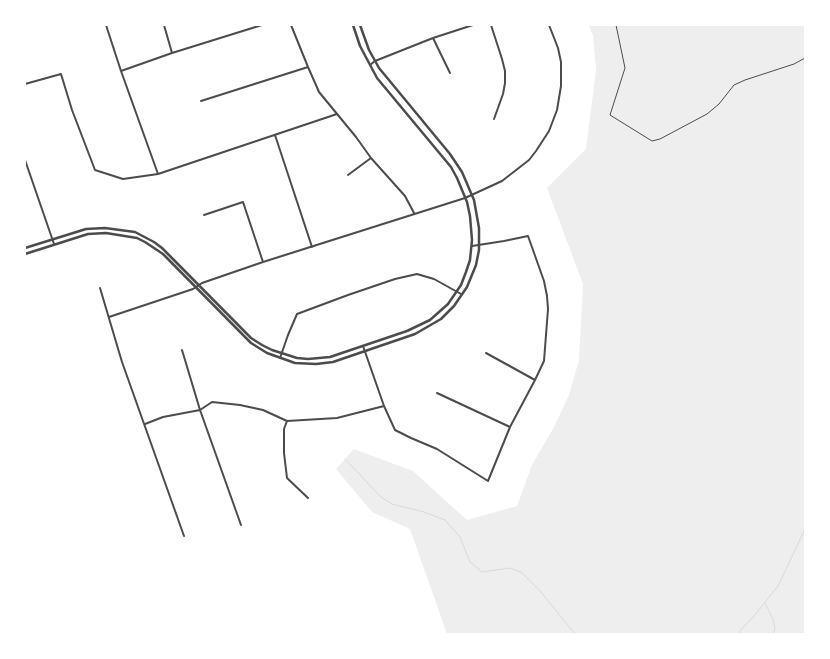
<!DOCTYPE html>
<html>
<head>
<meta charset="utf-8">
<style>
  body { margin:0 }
  #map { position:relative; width:830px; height:659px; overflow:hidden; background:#fff; font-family:Arial,sans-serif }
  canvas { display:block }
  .frame { position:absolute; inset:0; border:26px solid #fff; pointer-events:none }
</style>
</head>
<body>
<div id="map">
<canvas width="830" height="659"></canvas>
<div class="frame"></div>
</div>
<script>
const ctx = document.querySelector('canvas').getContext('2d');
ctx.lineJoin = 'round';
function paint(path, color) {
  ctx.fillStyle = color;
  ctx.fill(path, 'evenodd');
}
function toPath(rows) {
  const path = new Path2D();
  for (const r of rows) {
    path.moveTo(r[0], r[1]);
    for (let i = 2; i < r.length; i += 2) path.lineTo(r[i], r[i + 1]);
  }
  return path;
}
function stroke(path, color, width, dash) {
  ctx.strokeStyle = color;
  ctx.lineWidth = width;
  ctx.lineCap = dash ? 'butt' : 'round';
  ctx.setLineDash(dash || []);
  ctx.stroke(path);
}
const green = toPath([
  [588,25,805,25,805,634,447,634,410,529,372,512,336,469,354,449,413,471,467,520,517,506,532,465,554,427,569,395,579,360,583,284,547,188,586,149,596,70,593,35]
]);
const stream = toPath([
  [345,459,381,497,392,504,424,512,445,520,460,537,470,562,482,572,510,568,521,572,541,592,575,634],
  [765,603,773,619,775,628,773,634],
  [739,634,740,631,754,616,778,586,805,529]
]);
const service = toPath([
  [616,25,625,68,610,115,652,141,660,139,707,114,719,104,734,85,745,80,794,64,805,58]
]);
const minor = toPath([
  [106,25,121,71,158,174],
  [164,25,172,53],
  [291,25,308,67,319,92,356,137,371,158,405,196,414,213],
  [491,25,502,59,505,71,505,83,503,94,494,119],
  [433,38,450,73],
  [370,65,375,61,433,38,473,25],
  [121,71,172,53,262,25],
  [25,84,61,74,72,110,95,170,123,179,158,174,337,114],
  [201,101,308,67],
  [275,135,312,247],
  [25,160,54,244],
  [348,175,371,158],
  [204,215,243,202,263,262],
  [100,288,122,362,184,536],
  [109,317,193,289,202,283,263,262,465,198,502,181,529,160,536,151,549,131,557,110,561,86,561,62,558,48,549,25],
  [363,346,384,406,395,430,411,438,437,449,488,481,510,427,535,380,544,361,548,309,547,296,544,281,528,236,504,241,472,246],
  [182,350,200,410,241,525],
  [486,353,535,380],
  [280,358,288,335,297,314,348,295,395,279,417,274,434,279,461,294],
  [437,393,510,427],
  [287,421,284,429,284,453,287,478,308,498],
  [145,424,163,417,200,410,212,402,240,405,263,410,287,421,337,418,384,406]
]);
const tertiary = toPath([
  [25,248,86,229,105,228,135,232,154,242,162,248,251,338,262,345,272,350,297,358,308,359,330,357,407,331,430,320,448,304,461,285,466,272,470,260,472,240,470,216,467,202,457,178,451,167,377,78,360,46,353,25],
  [25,254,88,234,106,233,137,238,145,242,163,254,251,343,267,353,295,363,316,364,333,362,415,334,441,319,454,306,467,287,476,265,479,250,479,228,474,200,462,172,450,154,379,68,369,50,360,25]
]);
paint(green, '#eee');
stroke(stream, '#d9d9d9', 1);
stroke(service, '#4c4c4c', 1);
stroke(minor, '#4c4c4c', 2);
stroke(tertiary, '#4c4c4c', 2.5);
</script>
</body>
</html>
